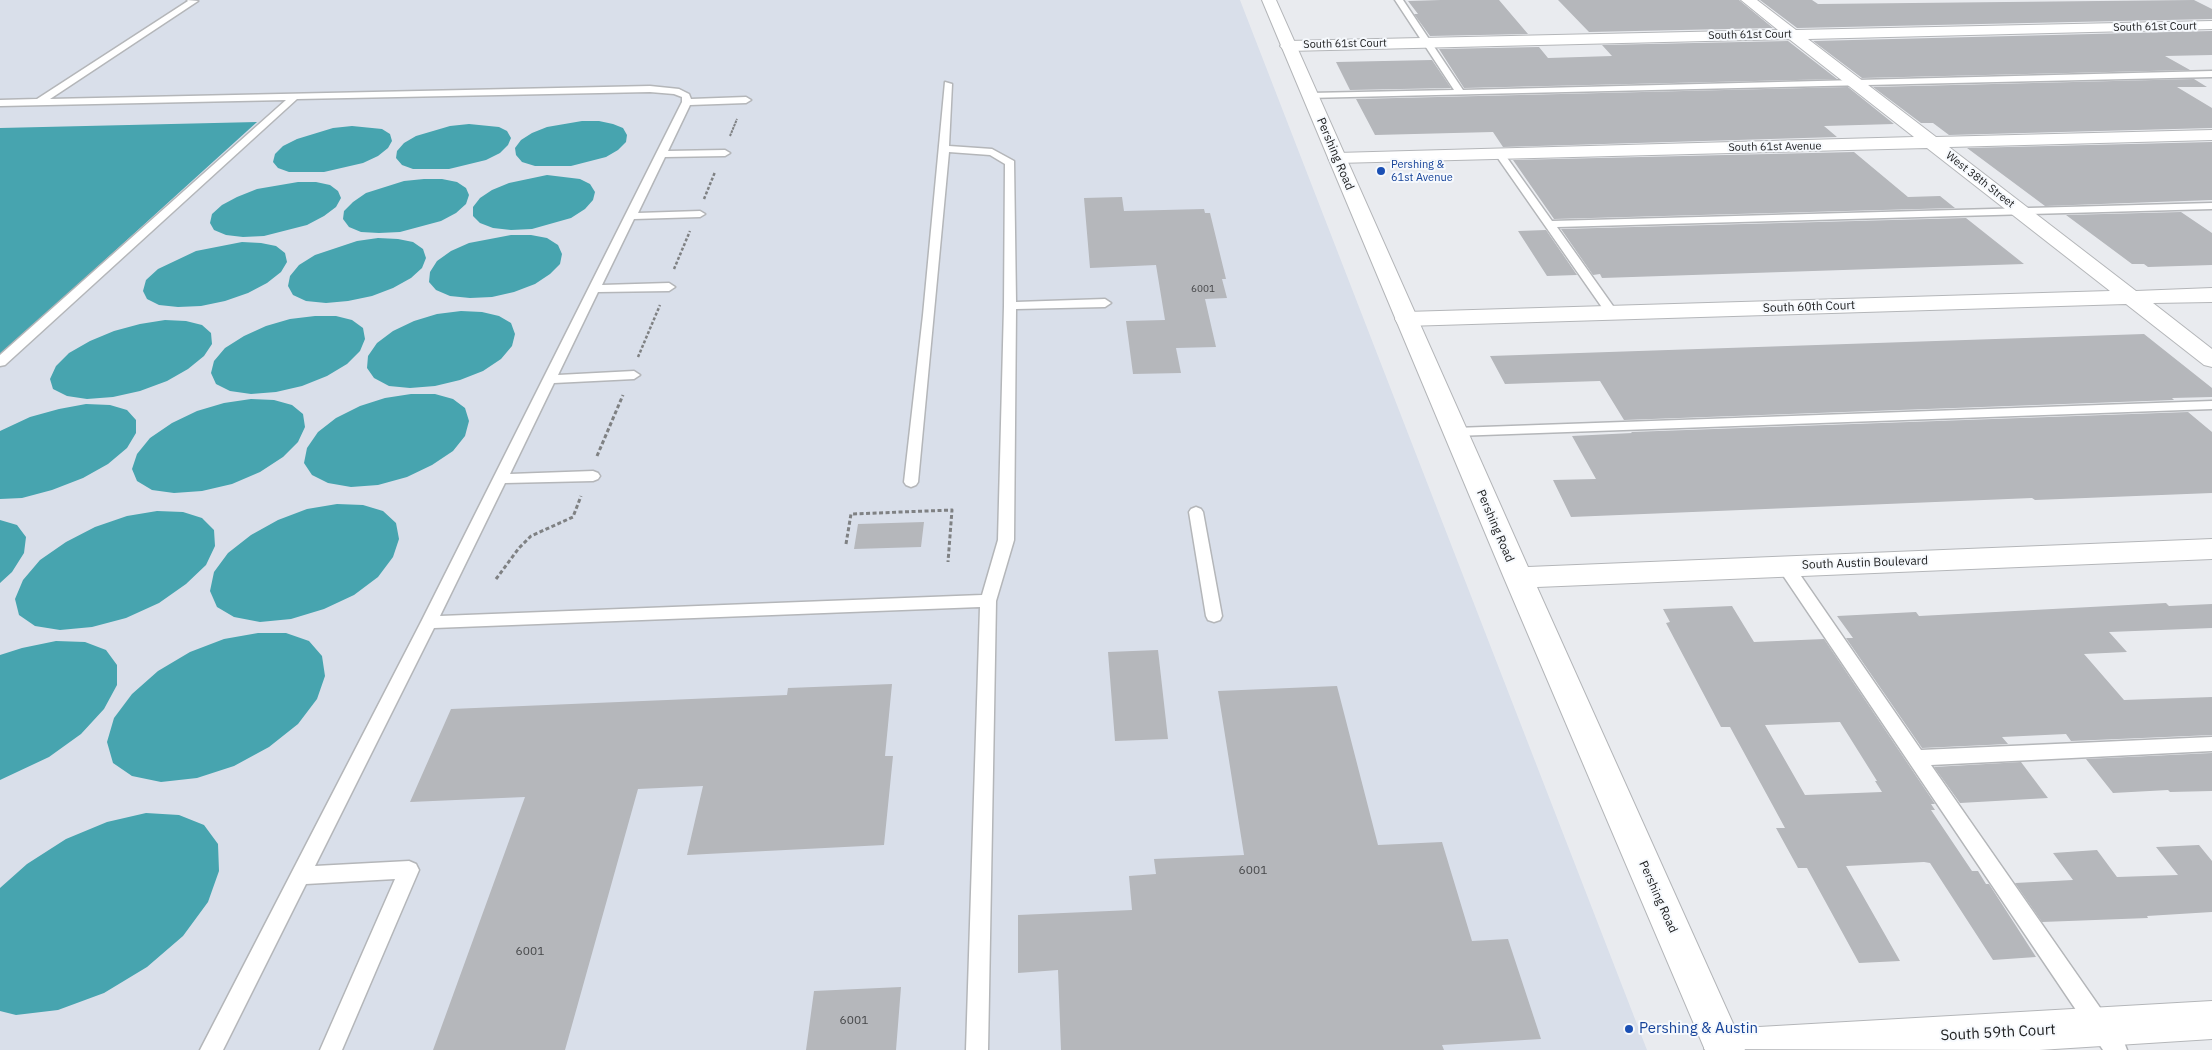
<!DOCTYPE html>
<html>
<head>
<meta charset="utf-8">
<style>
  body { margin:0 }
  canvas { display:block; background:#e9ebef }
</style>
</head>
<body>
<canvas width="2212" height="1050"></canvas>
<script>
const ctx = document.querySelector('canvas').getContext('2d');
ctx.lineJoin = 'round';
function paint(path, color) {
  ctx.fillStyle = color;
  ctx.fill(path, 'evenodd');
}
function toPath(rows) {
  const path = new Path2D();
  for (const r of rows) {
    path.moveTo(r[0], r[1]);
    for (let i = 2; i < r.length; i += 2) path.lineTo(r[i], r[i + 1]);
  }
  return path;
}
function stroke(path, color, width, dash) {
  ctx.strokeStyle = color;
  ctx.lineWidth = width;
  ctx.lineCap = dash ? 'butt' : 'round';
  ctx.setLineDash(dash || []);
  ctx.stroke(path);
}
function label(font, color, halo, rows, align = 'center') {
  ctx.font = font + ' "IBM Plex Sans",sans-serif';
  ctx.lineWidth = 4;
  ctx.setLineDash([]);
  ctx.textBaseline = 'middle';
  ctx.strokeStyle = halo;
  ctx.fillStyle = color;
  for (const [text, x, y, turn = 0] of rows) {
    ctx.save();
    ctx.translate(x, y);
    ctx.rotate((+turn || 0) * Math.PI / 180);
    ctx.textAlign = isNaN(turn) ? turn : align;
    if (halo) ctx.strokeText(text, 0, 0);
    ctx.fillText(text, 0, 0);
    ctx.restore();
  }
}
const built = toPath([
  [0,0,1240,0,1647,1050,0,1050]
]);
const water = toPath([
  [582,121,599,121,613,124,623,128,627,135,626,142,618,150,606,157,571,166,535,166,522,162,516,155,515,148,521,140,532,133,547,127],
  [257,122,0,355,0,128],
  [469,124,499,127,507,131,511,138,508,145,500,153,486,160,449,169,413,169,402,165,396,158,397,151,404,143,416,136,450,126],
  [352,126,382,129,390,134,392,141,388,148,378,156,363,163,324,172,289,172,278,168,273,162,275,154,283,146,297,139,333,128],
  [547,175,580,179,590,184,595,192,593,200,585,209,571,218,532,229,511,230,493,228,480,223,473,216,473,207,480,198,492,190,509,183],
  [424,179,442,179,457,182,466,188,469,195,466,204,456,213,441,221,400,232,379,233,361,232,349,227,343,219,344,211,353,202,366,193,404,181],
  [298,182,316,182,330,185,338,191,341,198,336,207,324,216,307,225,264,236,243,237,226,235,214,230,210,223,212,214,222,205,237,197,257,189],
  [511,235,531,235,547,238,558,245,562,254,560,264,550,274,535,284,514,292,492,297,470,298,450,296,436,290,429,282,430,272,437,261,451,251,469,243],
  [378,238,398,239,413,242,423,249,426,258,422,268,411,278,393,288,372,296,348,301,326,303,306,301,293,295,288,286,290,276,299,265,315,255,357,241],
  [242,242,261,243,276,246,285,253,287,262,281,272,267,283,248,293,225,301,201,306,178,307,159,305,147,299,143,291,146,280,158,269,196,251],
  [461,311,482,312,499,316,511,323,515,334,512,346,501,359,483,371,460,380,435,386,410,388,389,386,374,378,367,368,368,356,377,343,393,331,414,321,437,314],
  [315,316,336,316,352,320,363,328,365,339,360,351,347,364,327,376,302,386,276,392,251,394,230,391,216,384,211,373,214,361,225,348,244,336,266,326,290,319],
  [165,320,186,321,202,325,211,333,212,344,204,356,188,369,167,381,140,391,113,397,87,399,67,396,53,389,50,379,56,366,69,353,90,341,114,331,140,324],
  [411,394,435,394,453,399,465,408,469,421,465,436,453,451,432,465,407,477,378,485,351,487,328,483,312,475,304,463,307,448,318,432,336,418,360,406,385,398],
  [251,399,274,400,292,405,303,414,305,427,298,442,283,457,260,472,232,484,202,491,174,493,152,490,137,481,132,469,137,454,150,438,172,423,197,411,224,403],
  [86,404,110,405,127,410,136,420,136,433,127,448,108,464,83,478,52,490,22,498,0,499,0,431,30,417,59,409],
  [337,504,363,505,383,511,396,523,399,539,393,557,378,577,354,595,324,609,291,619,260,622,234,617,217,607,210,591,214,572,228,553,251,535,278,520,307,509],
  [157,511,183,512,202,518,214,530,215,546,206,565,186,584,159,603,126,618,92,627,60,630,35,626,19,615,15,599,23,580,40,560,66,542,95,527,127,516],
  [0,520,17,525,26,537,24,553,12,572,0,583],
  [258,633,286,633,309,641,322,656,325,676,317,699,298,724,269,747,234,766,197,778,161,782,132,776,113,763,107,742,114,718,132,694,158,671,190,652,224,639],
  [56,641,85,642,106,650,117,665,117,685,104,709,81,734,49,757,0,780,0,655,22,648],
  [146,813,179,815,204,825,218,844,219,871,208,902,183,936,147,967,104,993,58,1010,16,1015,0,1011,0,888,27,864,66,839,107,822]
]);
const building = toPath([
  [1441,0,1499,0,1528,34,1430,36,1414,14,1418,14,1408,1],
  [1558,0,1739,0,1773,28,1589,32],
  [1760,0,1812,0,1818,4,2194,0,2212,9,2212,19,1797,28],
  [2212,31,2212,55,2165,56,2190,70,1862,78,1813,41],
  [1788,41,1837,79,1464,88,1439,49,1539,47,1548,58,1612,56,1602,45],
  [1432,60,1451,88,1350,90,1336,62],
  [2194,79,2207,87,2177,87,2212,108,2212,128,1949,135,1933,123,1921,123,1873,87],
  [1848,87,1894,124,1824,126,1837,137,1503,147,1493,132,1375,135,1356,99],
  [2212,142,2212,200,2045,206,1967,148],
  [1854,152,1908,197,1940,196,1955,208,1554,219,1513,160],
  [1122,197,1124,211,1204,209,1205,213,1210,213,1226,279,1222,279,1227,298,1205,299,1216,347,1176,348,1181,373,1133,374,1126,321,1165,320,1156,265,1090,268,1084,198],
  [2181,212,2212,233,2212,265,2148,267,2144,264,2132,264,2066,215],
  [1966,218,2024,264,1602,278,1600,274,1593,275,1561,229],
  [1546,230,1577,275,1547,276,1518,231],
  [2144,334,2212,388,2212,397,2172,398,2174,400,1624,420,1600,381,1505,384,1490,356],
  [2188,412,2212,432,2212,493,2035,500,2032,498,1984,500,1571,517,1553,480,1596,479,1572,436,1632,433,1631,432],
  [924,522,921,547,854,549,858,524],
  [2166,603,2169,606,2212,604,2212,628,2109,632,2127,652,2084,654,2124,700,2212,697,2212,735,2071,741,2066,734,2002,737,2008,744,1922,748,1846,638,1853,638,1837,616,1916,612,1919,616,1958,614],
  [1732,606,1754,642,1824,639,1935,804,1931,804,1935,810,1931,810,1972,871,1978,871,1986,884,1989,884,2036,957,1993,960,1930,863,1924,862,1846,866,1900,961,1859,963,1807,868,1798,868,1776,828,1785,828,1730,727,1721,727,1666,623,1670,622,1663,609],
  [1840,722,1877,781,1875,781,1882,792,1805,795,1765,725],
  [1158,650,1168,739,1115,741,1108,652],
  [892,684,885,756,893,756,884,845,687,855,703,786,638,789,565,1050,433,1050,525,797,410,802,451,709,787,695,788,688],
  [1337,686,1378,845,1442,842,1472,941,1508,939,1541,1039,1442,1045,1444,1050,1061,1050,1058,970,1018,973,1018,915,1132,910,1129,876,1156,874,1154,859,1244,855,1218,691],
  [2212,753,2212,791,2170,792,2168,790,2113,793,2086,759],
  [2021,762,2048,798,1960,803,1934,767],
  [2199,845,2212,861,2212,912,2147,916,2148,918,2042,922,2015,883,2073,880,2053,853,2097,850,2117,877,2178,875,2156,847],
  [901,987,896,1050,806,1050,814,991]
]);
const pathFar2 = toPath([
  [730,136,737,119]
]);
const pathFar1 = toPath([
  [704,199,715,172],
  [674,269,690,231],
  [638,357,660,305]
]);
const path = toPath([
  [597,456,623,395],
  [846,544,851,514,952,510,948,562],
  [496,579,519,548,531,536,573,517,581,496]
]);
const lane = toPath([
  [187,0,198,1,50,99,650,86,679,89,689,94,691,99,746,97,751,100,746,103,690,105,668,151,725,150,730,153,725,156,665,157,638,213,700,211,705,214,700,217,634,219,602,285,669,283,675,287,669,291,598,292,558,375,634,371,640,375,634,379,554,383,510,474,593,471,598,473,600,476,598,479,593,481,505,483,440,616,982,595,998,540,1004,306,1005,164,990,155,949,152,918,482,916,485,911,487,906,485,904,482,923,315,945,82,952,84,949,146,992,149,1014,161,1016,302,1105,299,1111,303,1105,307,1016,309,1014,540,996,601,988,1050,966,1050,980,607,434,628,315,866,409,861,416,864,419,870,342,1050,320,1050,395,879,306,884,223,1050,200,1050,421,622,682,102,682,97,674,94,650,92,297,99,5,365,0,366,0,355,286,100,0,106,0,100,37,99,188,1,187,0],
  [1395,0,1403,0,1463,90,2212,71,2212,77,1307,98,1307,94,1310,93,1454,90,1395,0],
  [1500,151,1503,152,1552,221,2212,203,2212,209,1557,227,1618,313,1612,317,1608,316,1495,154,1500,151],
  [2212,401,2212,409,1455,436,1448,432,1455,428,2212,401],
  [1196,507,1201,509,1203,512,1222,616,1220,620,1214,622,1208,620,1206,616,1189,512,1191,509,1196,507],
  [1786,562,1792,563,1921,750,2212,737,2212,751,1931,765,2124,1042,2127,1050,2103,1050,1780,571,1778,567,1780,563,1786,562]
]);
const street = toPath([
  [1741,0,1757,0,1796,30,2212,21,2212,29,1808,39,1936,137,2212,130,2212,140,1949,147,2136,291,2212,288,2212,302,2153,303,2212,349,2212,367,2204,365,2126,304,1406,326,1398,324,1395,319,1398,314,1406,312,2110,291,1927,148,1337,163,1331,162,1328,158,1331,154,1337,153,1914,137,1789,39,1288,51,1283,49,1280,46,1283,43,1288,41,1778,30,1741,0],
  [2212,1001,2212,1039,2039,1050,1704,1049,1710,1035,1724,1029,2212,1001]
]);
const secondary = toPath([
  [1262,0,1276,0,1528,567,2212,539,2212,559,1537,587,1745,1050,1705,1050,1504,578,1262,0]
]);
const markers = [
  [1381,171,5,"#1a4fb4"],
  [1629,1029,5,"#1a4fb4"]
];
const numberNames = [
  ["6001",1203,289]
];
const farStreetnames = [
  ["South 61st Court",2155,27,-1],
  ["South 61st Court",1750,35,-1],
  ["South 61st Court",1345,44,-1],
  ["South 61st Avenue",1775,147,-1],
  ["West 38th Street",1980,180,38]
];
const farTransitnames = [
  ["Pershing &",1391,165],
  ["61st Avenue",1391,178]
];
const streetNames = [
  ["Pershing Road",1335,154,67],
  ["South 60th Court",1809,307,-2],
  ["Pershing Road",1495,526,67],
  ["South Austin Boulevard",1865,563,-2],
  ["Pershing Road",1658,897,66]
];
const nearNumbernames = [
  ["6001",1253,871],
  ["6001",530,952],
  ["6001",854,1021]
];
const nearTransitnames = [
  ["Pershing & Austin",1639,1029]
];
const nearStreetnames = [
  ["South 59th Court",1998,1033,-3]
];
paint(built, '#d9dfea');
paint(water, '#47a4af');
paint(building, '#b5b7bb');
stroke(lane, '#b4b6b9', 3);
stroke(street, '#b4b6b9', 2);
stroke(secondary, '#b4b6b9', 2);
stroke(pathFar2, '#7f8183', 2, [2.5, 1]);
stroke(pathFar1, '#7f8183', 2.5, [3, 2]);
stroke(path, '#7f8183', 3, [4, 2.5]);
paint(lane, '#fff');
paint(street, '#fff');
paint(secondary, '#fff');
for (const [x, y, r, color] of markers) {
  const dot = new Path2D();
  dot.arc(x, y, r, 0, 2 * Math.PI);
  ctx.fillStyle = color;
  ctx.fill(dot);
  stroke(dot, '#f6f9fd', 2);
}
label('10px', '#464749', null, numberNames);
label('11px', '#212223', '#f6f9fd', farStreetnames);
label('11px', '#164399', '#f6f9fd', farTransitnames, 'left');
label('12px', '#212223', '#f6f9fd', streetNames);
label('12px', '#464749', null, nearNumbernames);
label('15px', '#164399', '#f6f9fd', nearTransitnames, 'left');
label('15px', '#212223', '#f6f9fd', nearStreetnames);
</script>
</body>
</html>
